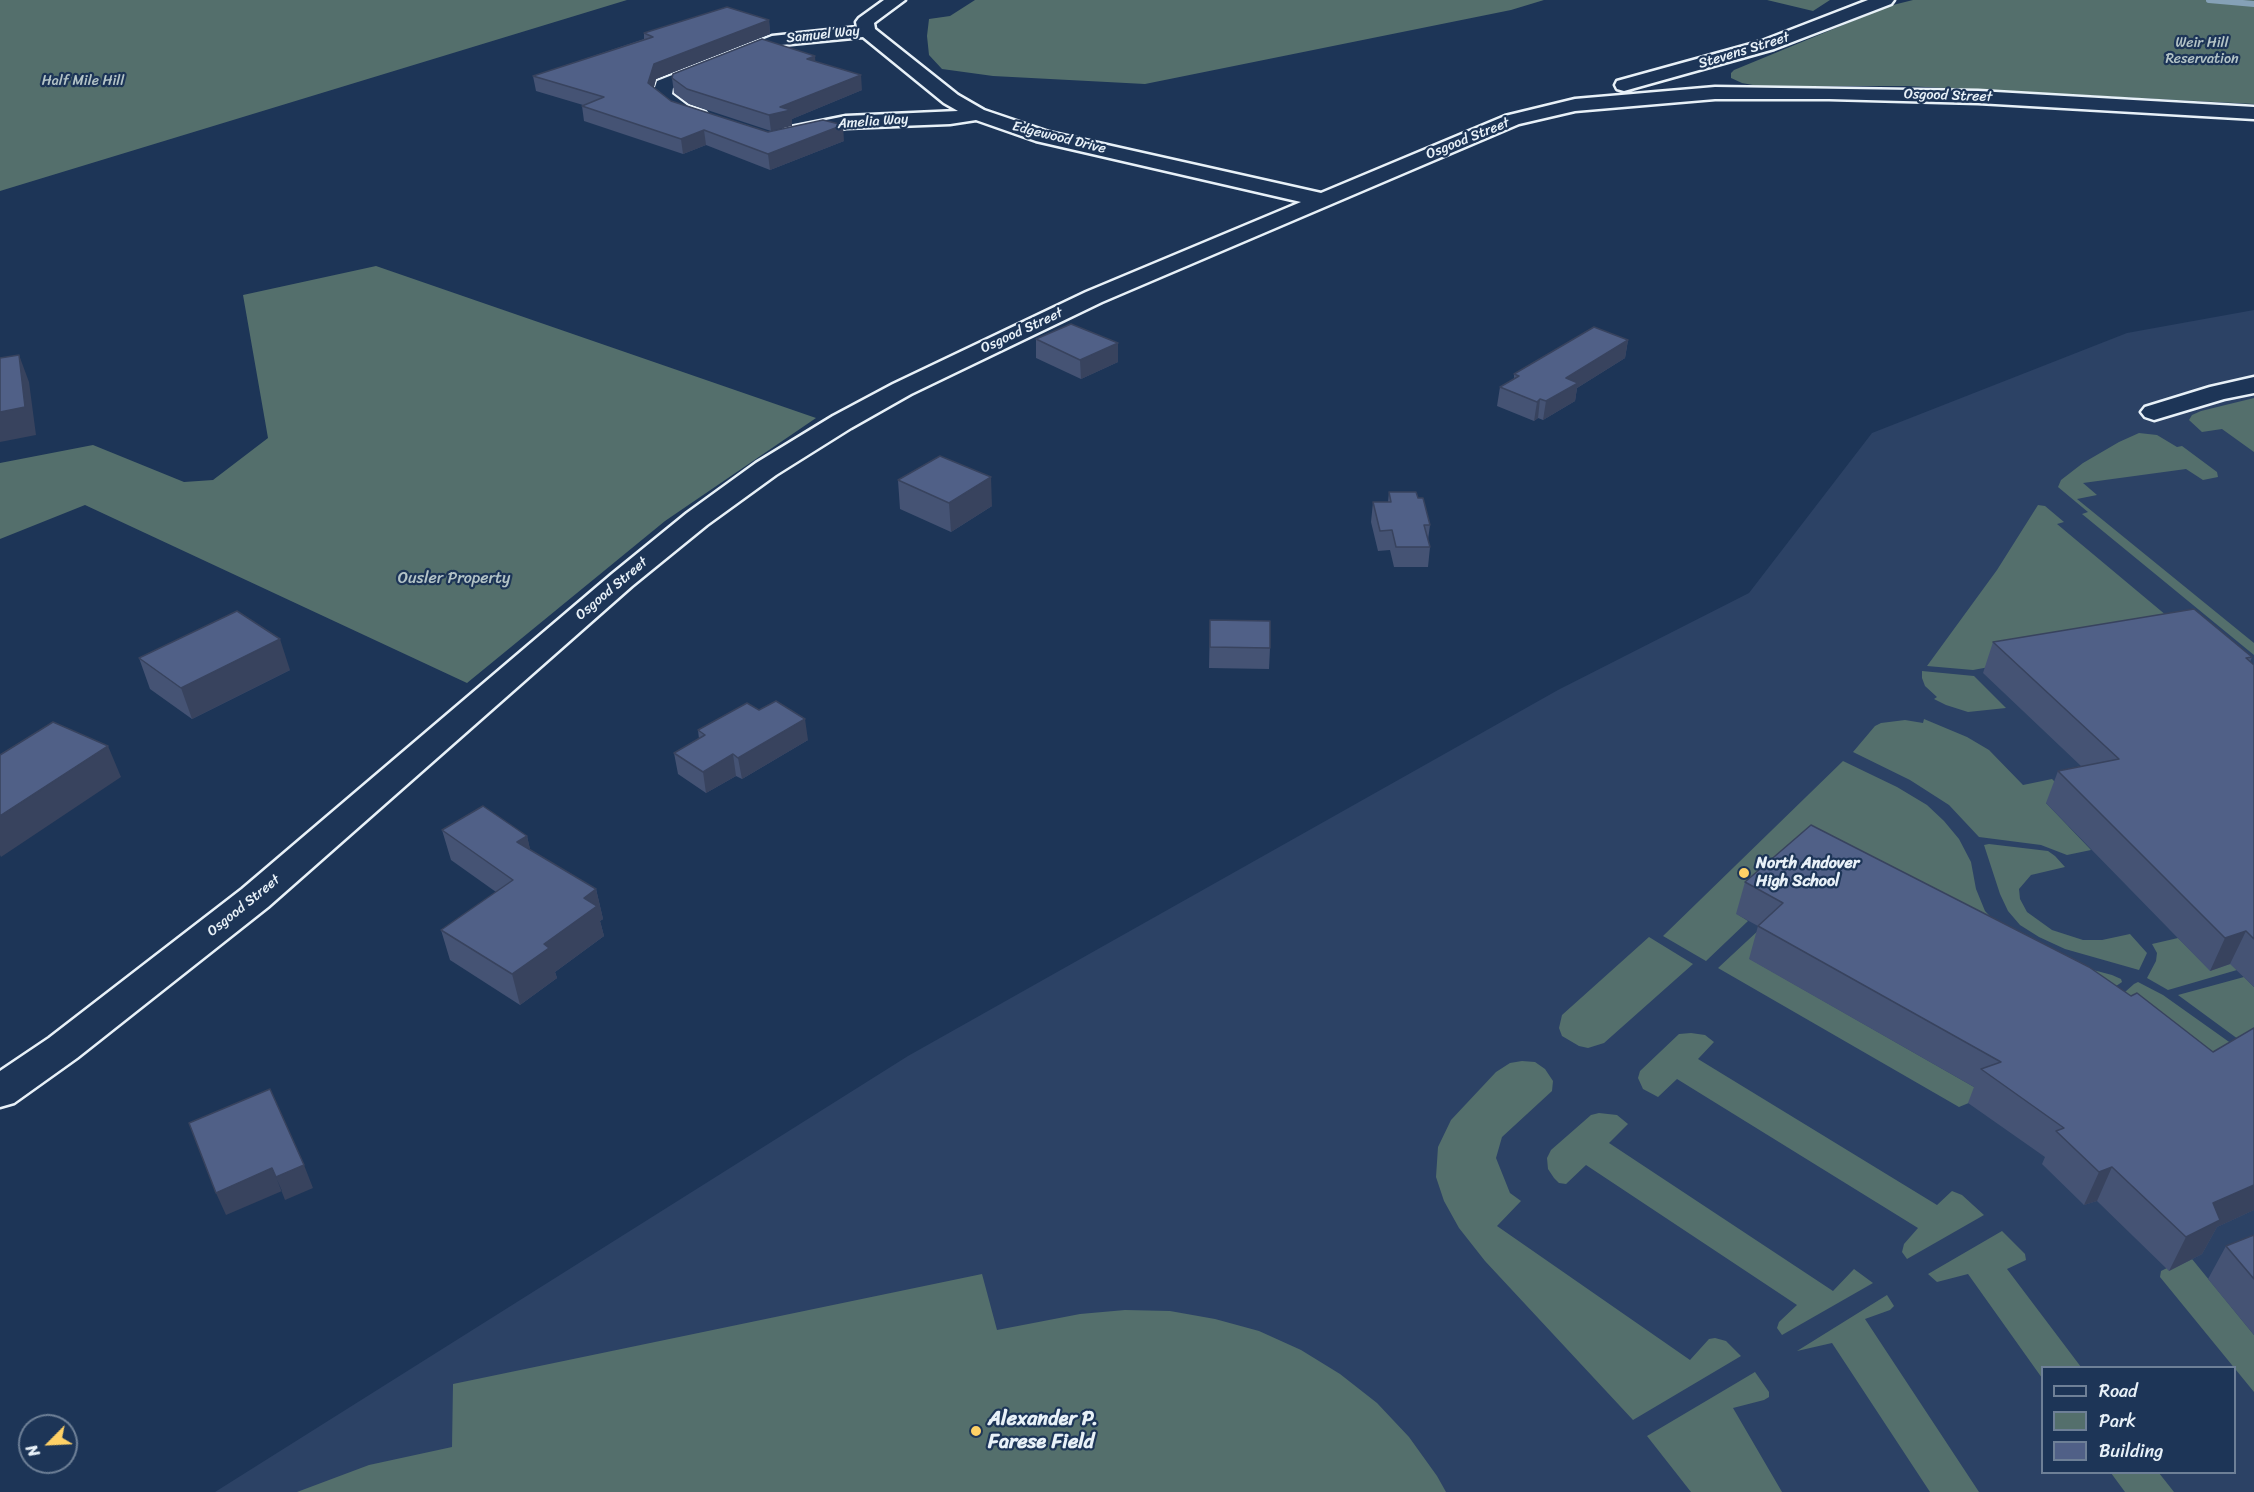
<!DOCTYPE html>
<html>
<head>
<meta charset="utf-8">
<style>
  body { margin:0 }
  #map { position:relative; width:2254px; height:1492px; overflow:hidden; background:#1d3557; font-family:Sriracha,sans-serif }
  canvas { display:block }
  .legend { position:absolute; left:2041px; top:1366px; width:195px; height:108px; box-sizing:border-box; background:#1d3557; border:2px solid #6e8097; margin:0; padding:8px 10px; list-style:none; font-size:18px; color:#e8f1f8 }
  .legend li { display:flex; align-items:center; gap:12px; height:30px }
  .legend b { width:30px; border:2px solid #6e8097 }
  .north { position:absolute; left:18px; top:1414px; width:60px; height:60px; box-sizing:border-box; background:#1d3557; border:2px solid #6e8097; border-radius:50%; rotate:246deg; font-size:16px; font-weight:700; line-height:24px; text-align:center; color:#e8f1f8 }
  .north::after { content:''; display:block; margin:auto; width:21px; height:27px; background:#ffd166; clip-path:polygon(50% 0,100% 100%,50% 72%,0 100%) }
</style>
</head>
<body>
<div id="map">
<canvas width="2254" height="1492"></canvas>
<ul class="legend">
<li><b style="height:8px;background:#1d3557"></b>Road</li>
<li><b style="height:16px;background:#546f6c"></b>Park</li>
<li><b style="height:16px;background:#506087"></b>Building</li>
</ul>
<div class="north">N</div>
</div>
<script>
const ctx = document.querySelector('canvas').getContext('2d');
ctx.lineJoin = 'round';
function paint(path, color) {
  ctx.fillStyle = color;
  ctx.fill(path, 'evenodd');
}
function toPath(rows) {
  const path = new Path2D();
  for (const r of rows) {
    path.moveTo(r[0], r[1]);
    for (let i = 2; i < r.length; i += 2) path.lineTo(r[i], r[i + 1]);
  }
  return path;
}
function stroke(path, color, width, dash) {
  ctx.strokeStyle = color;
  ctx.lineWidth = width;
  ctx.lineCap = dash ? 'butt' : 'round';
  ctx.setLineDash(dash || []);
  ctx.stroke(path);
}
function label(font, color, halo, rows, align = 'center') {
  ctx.font = font + ' Sriracha,sans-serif';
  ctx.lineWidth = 4.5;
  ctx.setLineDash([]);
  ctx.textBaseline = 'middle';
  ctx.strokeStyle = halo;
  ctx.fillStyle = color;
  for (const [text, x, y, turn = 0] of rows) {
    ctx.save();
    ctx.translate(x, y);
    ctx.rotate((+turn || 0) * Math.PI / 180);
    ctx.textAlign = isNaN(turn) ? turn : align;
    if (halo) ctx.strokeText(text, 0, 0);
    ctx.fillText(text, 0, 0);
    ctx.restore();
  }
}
const built = toPath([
  [2254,310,2254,1492,215,1492,908,1056,1558,690,1749,593,1872,433,2127,333],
  [2042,1368,2234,1368,2234,1472,2042,1472]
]);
const green = toPath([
  [0,0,627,0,0,191],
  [975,0,1544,0,1511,10,1145,84,993,76,942,69,929,55,927,36,929,19,950,16],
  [1767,0,1830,0,1813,11],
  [1913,0,2254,0,2254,104,1906,86,1758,86,1742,83,1731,78,1731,73,1734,70,1889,6],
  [376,266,816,418,665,521,467,683,85,505,0,539,0,463,93,445,184,482,213,480,268,438,243,295],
  [2254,398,2254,452,2222,429,2202,432,2189,420,2192,415,2201,411],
  [2139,433,2157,435,2177,447,2182,446,2217,472,2218,477,2203,480,2186,469,2083,483,2097,495,2077,499,2254,643,2254,655,2082,514,2088,512,2058,487,2061,480,2083,463,2119,442],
  [2038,505,2045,506,2064,522,2057,524,2185,631,1973,670,1927,666,1997,570],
  [1922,671,1974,676,2006,708,1968,712,1946,705,1934,699,1937,697,1925,686,1922,678],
  [1924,719,1967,737,1989,750,2023,785,2052,779,2071,798,2046,803,2091,850,2067,855,2041,845,1979,837,1949,805,1910,780,1853,752,1875,726,1881,723,1905,720,1923,723],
  [1843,761,1897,787,1927,805,1944,821,1959,839,1971,862,1976,889,1985,911,2002,929,2048,958,2112,975,2121,979,2122,982,2085,1007,1737,914,1748,921,1706,961,1663,936],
  [1989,844,2048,851,2055,856,2065,867,2031,875,2019,889,2020,899,2027,912,2052,930,2083,940,2102,940,2130,934,2147,953,2139,970,2065,949,2039,937,2020,925,2008,911,2000,894,1984,845],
  [1761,928,1750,959,1988,1095,1959,1107,1718,968],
  [1649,937,1693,964,1604,1043,1588,1048,1579,1046,1562,1036,1559,1028,1562,1015],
  [2178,938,2210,970,2231,963,2237,970,2168,990,2147,978,2156,961,2157,953,2152,944],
  [2244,977,2254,987,2254,1030,2238,1039,2178,995],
  [2138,982,2163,995,2232,1044,2203,1060,2098,1016,2134,984],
  [1691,1033,1705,1035,1714,1042,1698,1059,1937,1205,1952,1191,1962,1195,1984,1215,1907,1259,1902,1252,1904,1244,1918,1228,1677,1079,1658,1097,1643,1089,1638,1078,1640,1071,1679,1034],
  [1522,1061,1535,1062,1545,1069,1553,1081,1552,1091,1502,1137,1496,1158,1510,1193,1521,1201,1497,1226,1690,1360,1709,1339,1715,1338,1726,1341,1741,1356,1633,1420,1485,1261,1459,1228,1444,1201,1436,1177,1438,1147,1451,1120,1496,1072,1510,1063],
  [1599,1113,1617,1115,1628,1124,1609,1143,1833,1291,1854,1269,1873,1283,1782,1335,1777,1328,1779,1322,1797,1305,1586,1165,1566,1184,1559,1183,1554,1178,1548,1169,1547,1158,1551,1150,1591,1115],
  [2002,1231,2025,1254,2026,1260,2007,1269,2081,1367,2042,1368,2042,1378,1968,1274,1937,1282,1928,1274],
  [2192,1259,2254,1335,2254,1392,2160,1277,2161,1271,2167,1268,2169,1270],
  [982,1274,997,1330,1080,1314,1125,1310,1170,1311,1215,1319,1259,1331,1301,1350,1340,1374,1377,1403,1409,1437,1437,1476,1446,1492,297,1492,369,1465,452,1447,453,1384],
  [1887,1295,1894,1306,1890,1310,1865,1319,1979,1492,1930,1492,1832,1343,1797,1351],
  [1755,1372,1769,1392,1769,1397,1764,1400,1733,1408,1782,1492,1691,1492,1647,1436],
  [2111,1473,2159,1473,2174,1492,2125,1492]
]);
const stream = toPath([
  [2209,0,2254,4]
]);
const minor = toPath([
  [884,0,905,0,874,23,875,29,958,95,984,110,1049,132,1321,193,1505,116,1575,99,1715,87,1978,91,2254,107,2254,119,1978,103,1829,99,1715,99,1575,111,1519,124,1102,302,911,394,851,428,776,475,707,525,632,586,268,907,77,1058,14,1103,0,1107,0,1071,49,1038,242,889,612,574,687,513,756,463,833,416,893,384,1086,292,1301,202,1036,141,976,120,950,124,846,128,793,138,786,136,783,132,786,128,846,116,958,111,944,103,863,37,781,45,673,88,672,94,688,106,705,112,708,116,705,120,698,122,674,114,652,96,657,81,772,36,857,27,856,22,859,18,884,0],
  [1868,0,1894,0,1891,4,1774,49,1624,91,1617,89,1615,85,1617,81,1762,41,1868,0],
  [2254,377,2254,393,2224,399,2154,420,2145,417,2141,412,2145,407,2210,387,2254,377]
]);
const wall = toPath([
  [769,20,770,34,656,79,654,87,671,101,768,132,844,141,770,170,706,145,683,154,584,121,582,106,583,105,536,91,533,76,644,39,644,33],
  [815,56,815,61,862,90,792,119,771,131,689,104,674,93,672,78],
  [1036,339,1118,343,1118,362,1081,379,1036,358],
  [1628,340,1625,358,1577,388,1575,401,1543,420,1538,418,1534,421,1497,406,1500,387,1514,379,1514,374],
  [898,480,992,506,951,532,900,509],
  [1389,492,1418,498,1430,525,1428,540,1430,547,1428,567,1394,567,1390,550,1378,551,1371,522,1373,502,1388,502],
  [1210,620,1270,648,1269,669,1209,668],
  [1993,642,2252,657,2250,662,2254,665,2254,987,2230,964,2210,971,2046,803,2058,771,2081,766,1983,673],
  [139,658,290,670,192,719,150,689],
  [698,730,808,740,742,779,736,776,706,793,678,774,674,753,699,739],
  [442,830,527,836,530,850,596,889,603,919,600,921,604,936,555,972,557,978,520,1005,450,960,441,930,496,892,451,860],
  [1745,882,2131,996,2213,1052,2254,1028,2254,1210,2217,1227,2202,1254,2169,1271,2097,1201,2084,1205,2042,1164,2045,1157,1968,1103,1974,1087,1749,959,1758,926,1736,914],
  [2254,1235,2254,1335,2208,1279,2226,1246]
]);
const shadedWall = toPath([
  [769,20,770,34,656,79,651,98,648,83,654,64],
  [815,56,816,71,807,59],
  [861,75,862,90,792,119,792,126,771,131,769,115,780,107],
  [843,125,844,141,770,170,768,154],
  [704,130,706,145,683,154,681,139],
  [1628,340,1625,358,1577,388,1575,401,1543,420,1546,401,1566,378],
  [1118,343,1118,362,1081,379,1080,360],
  [19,355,29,382,36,435,0,442,0,412],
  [1540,399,1538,418,1534,421,1537,402],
  [991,477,992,506,951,532,949,503],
  [280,639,290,670,192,719,181,688],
  [805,719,808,740,742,779,738,758],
  [108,746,121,777,1,857,0,855,0,816],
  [733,754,736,776,706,793,703,772],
  [527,836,534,866,517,842],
  [596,889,603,919,600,921,604,936,555,972,557,978,520,1005,512,974,544,944,584,898],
  [2246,931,2230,964,2210,971,2225,938],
  [304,1165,313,1188,285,1200,276,1177],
  [2112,1167,2097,1201,2084,1205,2099,1172],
  [272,1168,282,1191,226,1215,216,1193],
  [2254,1185,2254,1210,2217,1227,2202,1254,2169,1271,2186,1237,2213,1203]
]);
const building = toPath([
  [727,7,769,20,654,64,648,83,671,101,768,132,823,120,843,125,768,154,704,130,681,139,582,106,604,97,533,76,653,37,644,33,727,7],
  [762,39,815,56,807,59,861,75,780,107,791,110,769,115,687,89,672,78,673,74,762,39],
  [1071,324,1118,343,1080,360,1036,339,1071,324],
  [1594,327,1628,340,1566,378,1578,383,1546,401,1540,399,1537,402,1500,387,1519,376,1514,374,1594,327],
  [19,355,25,407,0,412,0,358,19,355],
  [940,456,991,477,949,503,898,480,940,456],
  [1389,492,1416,492,1418,498,1423,498,1430,525,1424,525,1430,547,1396,547,1392,530,1380,531,1373,502,1391,502,1389,492],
  [2194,609,2252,657,2246,658,2254,665,2254,939,2246,931,2225,938,2058,771,2119,759,1993,642,2194,609],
  [237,611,280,639,181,688,139,658,237,611],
  [1210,620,1270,621,1270,648,1210,647,1210,620],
  [776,701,805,719,738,758,733,754,703,772,674,753,705,735,698,730,747,703,759,710,776,701],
  [53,722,108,746,0,816,0,755,53,722],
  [483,806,527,836,517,842,596,889,584,898,597,906,544,944,549,948,512,974,441,930,513,880,442,830,483,806],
  [1811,825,2089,967,2131,996,2137,993,2213,1052,2254,1028,2254,1185,2213,1203,2220,1220,2186,1237,2112,1167,2099,1172,2056,1131,2064,1128,1981,1069,2001,1062,1758,926,1783,903,1745,882,1811,825],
  [270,1089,304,1165,276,1177,272,1168,216,1193,189,1123,270,1089],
  [2254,1235,2254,1279,2226,1246,2254,1235]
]);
const markers = [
  [1744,873,6,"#ffd166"],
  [976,1431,6,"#ffd166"]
];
const farStreetnames = [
  ["Samuel Way",823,35,-6],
  ["Stevens Street",1744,51,-17],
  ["Osgood Street",1948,96,2],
  ["Amelia Way",873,122,-4],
  ["Edgewood Drive",1059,138,14],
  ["Osgood Street",1468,139,-22],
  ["Osgood Street",1022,331,-25],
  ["Osgood Street",612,589,-40],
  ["Osgood Street",244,906,-39]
];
const farParknames = [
  ["Weir Hill",2202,43],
  ["Reservation",2202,59],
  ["Half Mile Hill",83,81]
];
const parkNames = [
  ["Ousler Property",454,579]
];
const poiNames = [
  ["North Andover",1756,864],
  ["High School",1756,882]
];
const nearPoinames = [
  ["Alexander P.",988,1420],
  ["Farese Field",988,1443]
];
paint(built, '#2c4265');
paint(green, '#546f6c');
stroke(stream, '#85a1b7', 6);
stroke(minor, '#e8f1f8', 5);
paint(minor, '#1d3557');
paint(wall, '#455374');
paint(shadedWall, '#38435e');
paint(building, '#506087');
stroke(building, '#38435e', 1.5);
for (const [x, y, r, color] of markers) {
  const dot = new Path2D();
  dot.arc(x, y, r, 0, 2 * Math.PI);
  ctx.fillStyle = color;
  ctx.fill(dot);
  stroke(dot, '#1d3557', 2);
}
label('14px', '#e8f1f8', '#1d3557', farStreetnames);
label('14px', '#b4c4c7', '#1d3557', farParknames);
label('16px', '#b4c4c7', '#1d3557', parkNames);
label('bold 16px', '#e8f1f8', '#1d3557', poiNames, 'left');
label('bold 20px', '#e8f1f8', '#1d3557', nearPoinames, 'left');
</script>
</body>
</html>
